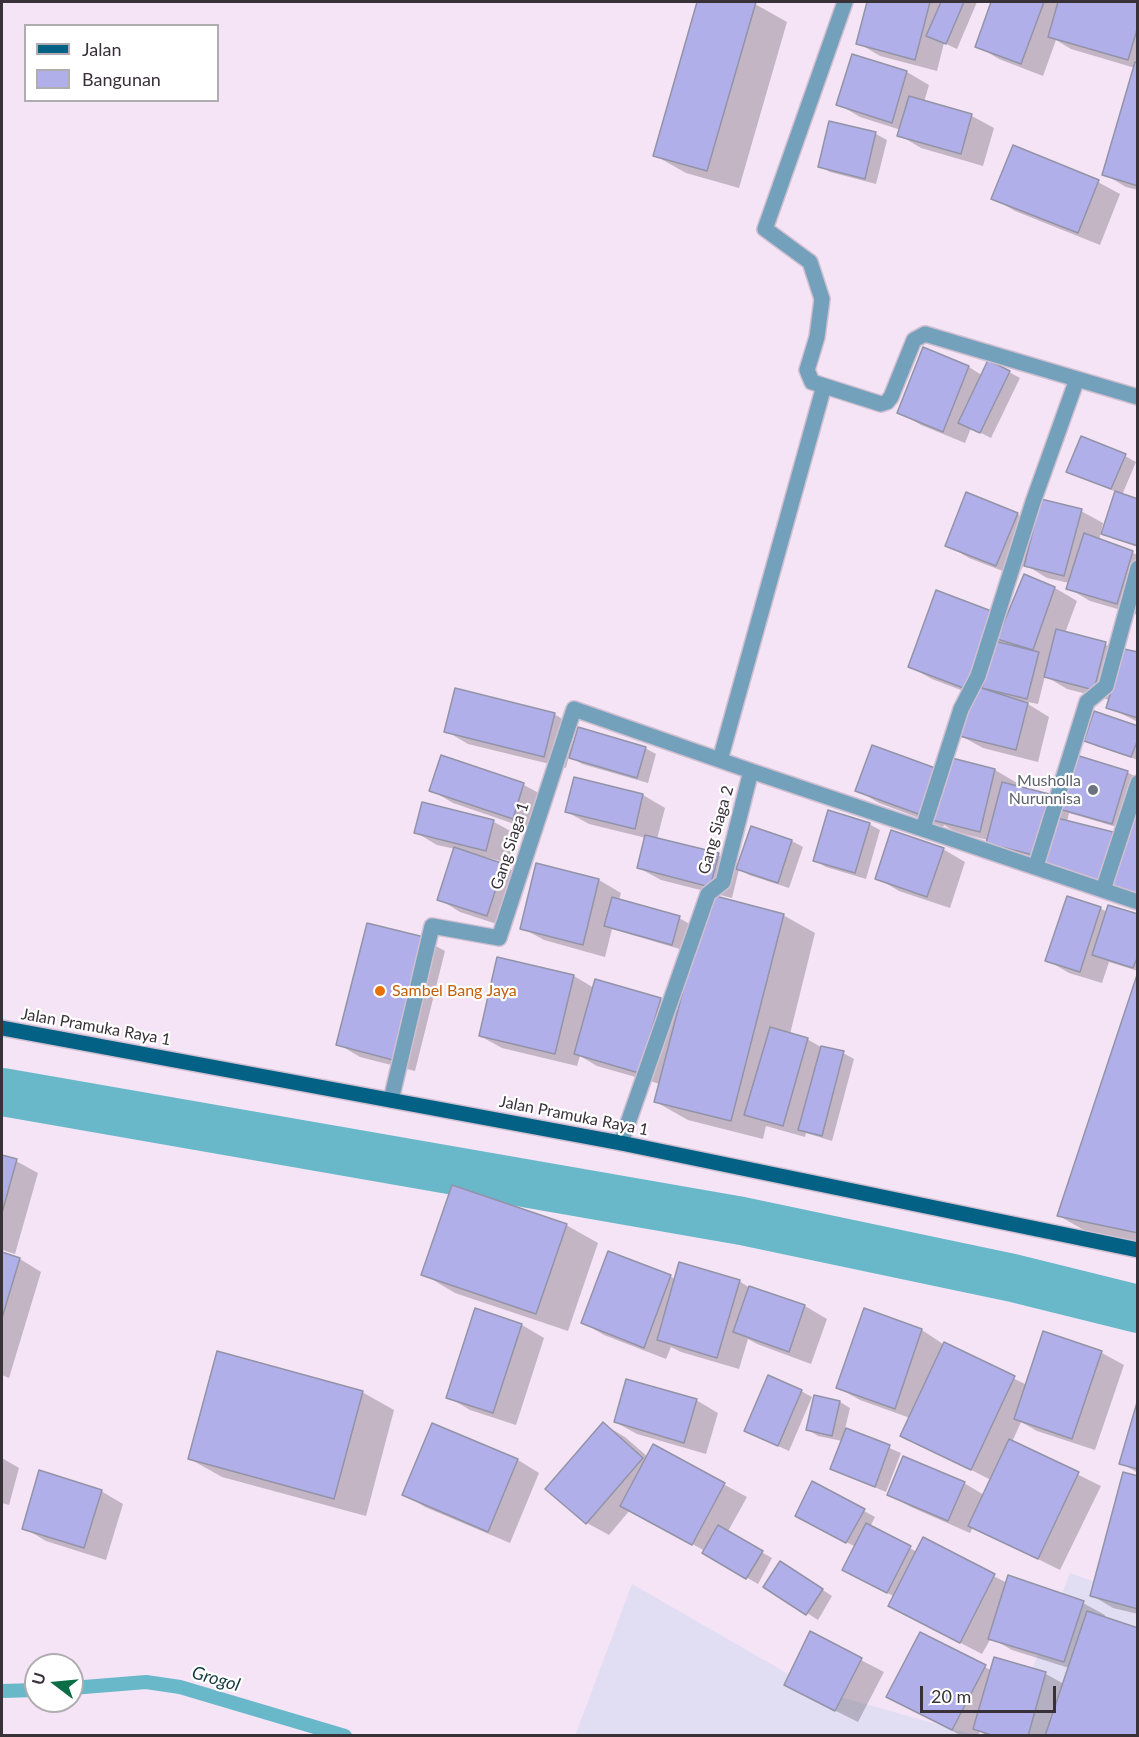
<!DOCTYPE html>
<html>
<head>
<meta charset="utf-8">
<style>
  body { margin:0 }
  #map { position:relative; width:1139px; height:1737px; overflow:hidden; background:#f5e3f6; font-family:Lato,sans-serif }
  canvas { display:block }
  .frame { position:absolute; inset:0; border:3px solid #383138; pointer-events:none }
  .legend { position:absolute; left:24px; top:24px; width:195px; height:78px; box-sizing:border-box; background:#fff; border:2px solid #afadaf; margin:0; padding:8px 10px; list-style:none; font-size:18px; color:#383138 }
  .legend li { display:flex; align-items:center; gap:12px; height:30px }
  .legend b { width:30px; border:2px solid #afadaf }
  .north { position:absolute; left:24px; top:1653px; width:60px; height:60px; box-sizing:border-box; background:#fff; border:2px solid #afadaf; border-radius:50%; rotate:286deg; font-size:16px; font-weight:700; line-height:24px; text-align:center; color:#383138 }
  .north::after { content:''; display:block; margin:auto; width:21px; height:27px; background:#096e45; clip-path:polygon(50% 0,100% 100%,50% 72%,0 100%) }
  .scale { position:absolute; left:920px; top:1686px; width:136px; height:27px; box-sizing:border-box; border:3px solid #383138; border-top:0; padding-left:8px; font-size:18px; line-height:21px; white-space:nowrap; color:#383138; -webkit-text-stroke:4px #fff; paint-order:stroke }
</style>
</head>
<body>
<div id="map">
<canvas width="1139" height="1737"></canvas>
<div class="frame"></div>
<ul class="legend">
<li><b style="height:8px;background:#036186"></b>Jalan</li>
<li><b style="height:16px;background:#b1afe9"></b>Bangunan</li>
</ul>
<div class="north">U</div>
<div class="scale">20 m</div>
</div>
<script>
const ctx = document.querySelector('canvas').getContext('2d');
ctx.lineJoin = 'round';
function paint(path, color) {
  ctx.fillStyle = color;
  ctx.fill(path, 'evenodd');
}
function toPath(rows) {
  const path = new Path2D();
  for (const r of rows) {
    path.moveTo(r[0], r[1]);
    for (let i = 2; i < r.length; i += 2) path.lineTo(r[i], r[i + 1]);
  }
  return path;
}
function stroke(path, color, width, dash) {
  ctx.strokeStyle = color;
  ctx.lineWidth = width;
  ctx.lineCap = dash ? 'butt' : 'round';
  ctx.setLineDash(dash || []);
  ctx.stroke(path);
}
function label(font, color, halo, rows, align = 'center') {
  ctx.font = font + ' Lato,sans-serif';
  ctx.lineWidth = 4.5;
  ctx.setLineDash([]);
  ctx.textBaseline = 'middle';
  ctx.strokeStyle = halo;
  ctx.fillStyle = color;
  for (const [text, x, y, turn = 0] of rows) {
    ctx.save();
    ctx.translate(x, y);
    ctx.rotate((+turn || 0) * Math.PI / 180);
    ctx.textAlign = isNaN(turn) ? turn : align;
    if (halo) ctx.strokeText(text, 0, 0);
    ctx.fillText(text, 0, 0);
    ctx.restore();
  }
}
const commercial = toPath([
  [1070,1573,1136,1596,1137,1592,1137,1735,1006,1736],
  [632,1584,816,1690,975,1735,575,1736]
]);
const shadow = toPath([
  [698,2,747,2,755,4,787,22,739,188,686,173,654,155],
  [869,2,936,2,941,4,942,2,977,2,957,49,944,43,937,71,880,56,858,43],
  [993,2,1138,2,1138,190,1126,187,1104,174,1135,68,1071,49,1056,40,1043,76,999,59,977,46],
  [853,55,907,72,929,85,924,102,972,116,994,128,983,166,921,148,899,135,901,130,860,117,838,104],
  [830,123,876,134,887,140,876,184,830,172,820,166],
  [1098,182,1120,194,1100,245,1015,211,993,198],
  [924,349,969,367,983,376,1009,372,1020,378,991,438,971,428,965,443,921,425,899,412],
  [1125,456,1136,462,1122,495,1138,500,1138,547,1114,539,1103,533,1116,492,1068,471],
  [1081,511,1103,523,1099,540,1138,555,1138,615,1090,601,1068,588,1069,583,1047,578,1024,564,1018,577,969,558,947,545,1017,514,1036,525],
  [1025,576,1055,588,1077,601,1065,633,1105,644,1124,655,1138,654,1138,722,1108,707,1110,700,1067,689,1045,676,1038,704,1023,701,1049,717,1038,762,983,748,961,736,974,695,932,679,910,667,993,613,1006,621],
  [554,714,576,727,571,749,645,748,656,754,648,783,582,764,569,756,566,768,468,744,446,731],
  [1138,727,1138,760,1096,746,1086,740],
  [442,757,524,785,546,797,535,831,453,803,431,790],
  [949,759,995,770,1017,783,1016,787,1048,795,1062,803,1127,772,1138,778,1123,829,1069,813,1067,822,1112,834,1126,842,1138,805,1138,900,1010,855,988,843,988,840,956,832,944,825,943,827,879,803,857,790,937,770],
  [575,779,643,795,665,808,657,839,718,855,739,866,752,828,792,841,803,847,789,888,749,875,739,869,732,898,661,880,639,868,646,838,589,824,567,812],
  [423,804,494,822,516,834,508,863,485,857,485,859,504,866,526,878,509,928,460,912,439,899,455,849,437,845,415,832],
  [869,824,880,830,866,879,826,867,815,861],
  [943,849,965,862,950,908,899,891,877,878],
  [537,865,599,880,621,893,619,900,679,918,690,924,683,950,612,929,605,957,544,940,522,928],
  [1100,908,1107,912,1138,915,1138,971,1109,962,1102,983,1069,973,1047,960],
  [783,915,815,933,790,1034,807,1039,821,1047,843,1053,854,1059,832,1141,806,1133,805,1137,766,1126,763,1139,688,1120,656,1102,660,1084,597,1066,580,1056,577,1066,502,1048,480,1036,498,958,574,976,594,988,660,999,679,1011],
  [423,939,445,951,415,1071,360,1057,338,1044],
  [1138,977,1137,1240,1138,1246,1098,1238,1059,1216],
  [2,1156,16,1161,38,1173,15,1254,2,1250],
  [566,1225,598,1243,568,1331,455,1293,423,1274],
  [2,1254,20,1259,41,1272,9,1378,2,1375],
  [670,1276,676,1280,739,1281,750,1288,805,1306,827,1319,811,1364,757,1344,748,1339,739,1369,681,1352,671,1347,666,1359,604,1335,582,1322],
  [522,1325,544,1338,516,1425,470,1410,448,1397],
  [922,1330,943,1344,1027,1385,1044,1333,1102,1353,1124,1365,1095,1450,1037,1431,1021,1422,1012,1442,1101,1486,1060,1570,973,1527,970,1533,911,1507,889,1495,964,1483,984,1495,991,1480,902,1435,910,1418,860,1400,838,1388],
  [801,1391,812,1397,789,1451,746,1431],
  [362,1392,394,1410,366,1516,222,1477,190,1459],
  [696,1400,718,1413,706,1454,637,1434,615,1422],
  [840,1402,850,1408,845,1429,901,1453,886,1492,832,1469,842,1441,818,1436,807,1429],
  [1138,1404,1138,1473,1121,1463],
  [603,1424,625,1437,648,1457,654,1446,747,1497,727,1533,772,1558,758,1584,704,1553,705,1551,630,1510,609,1535,587,1523],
  [2,1458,19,1468,9,1505,2,1503],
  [518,1460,539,1473,510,1543,425,1507,404,1494],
  [1138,1477,1138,1614,1113,1608,1091,1595],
  [813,1483,875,1517,870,1527,917,1552,924,1539,1007,1583,1009,1577,1083,1603,1105,1615,1104,1618,1138,1736,987,1736,980,1731,978,1736,962,1736,910,1709,985,1667,992,1671,995,1659,1046,1674,1064,1684,1069,1668,1012,1650,991,1638,982,1654,912,1618,895,1597,866,1582,856,1547,807,1522],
  [101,1491,123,1504,106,1560,46,1541,24,1528],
  [791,1569,832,1596,818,1620,765,1586],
  [811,1634,884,1672,858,1722,808,1697]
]);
const stream = toPath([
  [72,1688,146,1682,180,1687,345,1736],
  [2,1691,36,1690]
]);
const canal = toPath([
  [2,1092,742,1221,1013,1278,1138,1309]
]);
const building = toPath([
  [697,2,756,2,707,171,653,156,697,2],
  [867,2,930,2,915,60,856,44,867,2],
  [941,2,964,2,946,44,926,36,941,2],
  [991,2,1044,2,1021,64,975,47,991,2],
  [1058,2,1138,2,1138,26,1128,60,1048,37,1058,2],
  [852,54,907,71,892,123,836,105,852,54],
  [1135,62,1138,63,1138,186,1102,175,1135,62],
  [909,96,972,114,961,154,897,136,909,96],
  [829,121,876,132,865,179,818,167,829,121],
  [1013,145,1099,180,1078,233,991,199,1013,145],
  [923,347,969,366,943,432,897,413,923,347],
  [988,360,1010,371,980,433,958,423,988,360],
  [1081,436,1126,454,1111,489,1066,472,1081,436],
  [1115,491,1138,499,1138,546,1101,534,1115,491],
  [966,492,1018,513,996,566,945,546,966,492],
  [1041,499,1082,509,1064,576,1024,566,1041,499],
  [1084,533,1133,551,1117,604,1066,589,1084,533],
  [1024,574,1055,587,1033,650,997,639,1024,574],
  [936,590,994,612,966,689,908,667,936,590],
  [1056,629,1106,642,1094,690,1044,677,1056,629],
  [994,641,1039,652,1027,699,982,688,994,641],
  [1124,649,1138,652,1138,718,1106,708,1124,649],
  [975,686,1028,703,1016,750,959,736,975,686],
  [455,688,555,713,544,757,444,732,455,688],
  [1094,711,1138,726,1138,739,1131,757,1084,741,1094,711],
  [578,727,646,747,637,778,569,758,578,727],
  [872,745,938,769,921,815,855,791,872,745],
  [441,755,524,783,513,819,429,791,441,755],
  [1076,755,1128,771,1112,824,1059,809,1076,755],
  [948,757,995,769,980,832,932,820,948,757],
  [574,777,643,794,635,829,565,812,574,777],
  [1002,782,1049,794,1033,855,986,843,1002,782],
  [1138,800,1138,891,1136,895,1110,887,1138,800],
  [422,802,494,820,486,851,414,833,422,802],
  [828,810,870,823,855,873,813,861,828,810],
  [1053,817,1113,832,1100,881,1042,862,1053,817],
  [751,826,792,840,778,883,736,869,751,826],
  [891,830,944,848,927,897,875,879,891,830],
  [645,835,719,853,710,887,637,868,645,835],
  [454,847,504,864,487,916,437,900,454,847],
  [536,863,599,879,583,945,520,929,536,863],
  [708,894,784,914,731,1121,654,1102,708,894],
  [1067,896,1101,907,1080,972,1045,961,1067,896],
  [612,897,680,916,672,945,604,926,612,897],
  [1108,905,1138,914,1138,956,1133,968,1092,955,1108,905],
  [367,923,424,937,393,1060,336,1045,367,923],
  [497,957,574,975,555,1054,479,1036,497,957],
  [1138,972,1138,1233,1057,1216,1138,972],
  [595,979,661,998,639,1073,574,1054,595,979],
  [770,1027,808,1038,783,1126,744,1115,770,1027],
  [821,1046,844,1051,822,1136,798,1130,821,1046],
  [2,1155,17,1159,2,1213,2,1155],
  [452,1185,567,1224,536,1314,421,1275,452,1185],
  [608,1251,671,1275,644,1348,581,1323,608,1251],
  [2,1252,20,1258,2,1318,2,1252],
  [679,1262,740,1280,717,1358,657,1340,679,1262],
  [749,1286,805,1305,789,1352,733,1332,749,1286],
  [475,1308,522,1324,493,1413,446,1398,475,1308],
  [864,1308,922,1329,895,1409,836,1388,864,1308],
  [1043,1331,1102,1351,1072,1439,1014,1419,1043,1331],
  [944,1342,1015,1376,971,1470,900,1436,944,1342],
  [217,1351,363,1391,334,1499,188,1459,217,1351],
  [768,1375,802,1390,778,1446,744,1431,768,1375],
  [626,1379,697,1399,684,1443,614,1422,626,1379],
  [814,1395,840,1401,832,1436,806,1430,814,1395],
  [1138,1399,1138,1469,1119,1464,1138,1399],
  [603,1422,643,1458,586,1524,545,1489,603,1422],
  [432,1423,518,1459,488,1532,402,1495,432,1423],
  [846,1428,890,1445,875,1487,830,1469,846,1428],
  [1009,1439,1079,1472,1038,1559,968,1526,1009,1439],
  [653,1444,725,1483,692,1545,620,1506,653,1444],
  [903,1456,965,1482,948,1521,887,1495,903,1456],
  [39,1470,102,1490,84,1548,22,1529,39,1470],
  [1123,1472,1138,1476,1138,1609,1090,1596,1123,1472],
  [812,1481,865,1509,846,1543,795,1516,812,1481],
  [866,1523,911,1546,887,1593,842,1570,866,1523],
  [718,1525,763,1551,746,1579,702,1553,718,1525],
  [923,1537,995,1574,960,1643,888,1606,923,1537],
  [780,1561,823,1589,806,1615,763,1587,780,1561],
  [1008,1575,1084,1601,1064,1662,988,1639,1008,1575],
  [1087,1611,1138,1628,1138,1736,1045,1736,1087,1611],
  [810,1631,862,1658,835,1711,784,1685,810,1631],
  [920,1632,986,1665,952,1730,886,1697,920,1632],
  [994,1657,1046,1672,1028,1736,994,1736,973,1729,994,1657]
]);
const minor = toPath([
  [845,2,765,229,810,262,822,299,817,337,807,370,812,382,881,404,887,402,891,397,914,340,925,334,1138,397],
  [720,760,824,386],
  [923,828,961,709,978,676,1033,502,1077,379],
  [1036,866,1087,702,1106,686,1138,568],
  [1103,890,1138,783],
  [391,1100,432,926,499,938,574,709,751,771],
  [621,1143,708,894,723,882,751,771,1138,902]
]);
const major = toPath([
  [2,1028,621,1143,1138,1250]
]);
const markers = [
  [1093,790,6,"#6b7280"],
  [380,991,6,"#e8710a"]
];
const worshipNames = [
  ["Musholla",1081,781],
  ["Nurunnisa",1081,799]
];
const streetNames = [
  ["Gang Siaga 2",716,830,-74],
  ["Gang Siaga 1",510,846,-72],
  ["Jalan Pramuka Raya 1",96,1027,10],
  ["Jalan Pramuka Raya 1",574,1116,11]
];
const foodNames = [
  ["Sambel Bang Jaya",392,991]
];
const waterNames = [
  ["Grogol",216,1679,16]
];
paint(commercial, '#e1ddf3');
paint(shadow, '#0003');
stroke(stream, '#69b8c9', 14);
stroke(canal, '#69b8c9', 48);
paint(building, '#b1afe9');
stroke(building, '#9393a8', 1.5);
stroke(minor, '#cfbfd0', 18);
stroke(major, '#cfbfd0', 18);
stroke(minor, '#73a1bc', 15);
stroke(major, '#036186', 15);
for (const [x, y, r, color] of markers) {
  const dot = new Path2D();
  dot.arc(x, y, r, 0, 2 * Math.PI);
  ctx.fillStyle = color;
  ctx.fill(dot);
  stroke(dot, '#fff', 2);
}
label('16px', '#5b616d', '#fff', worshipNames, 'right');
label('16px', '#383138', '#fff', streetNames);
label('16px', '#c56008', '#fff', foodNames, 'left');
label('italic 18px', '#133941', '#fff', waterNames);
</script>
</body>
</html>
